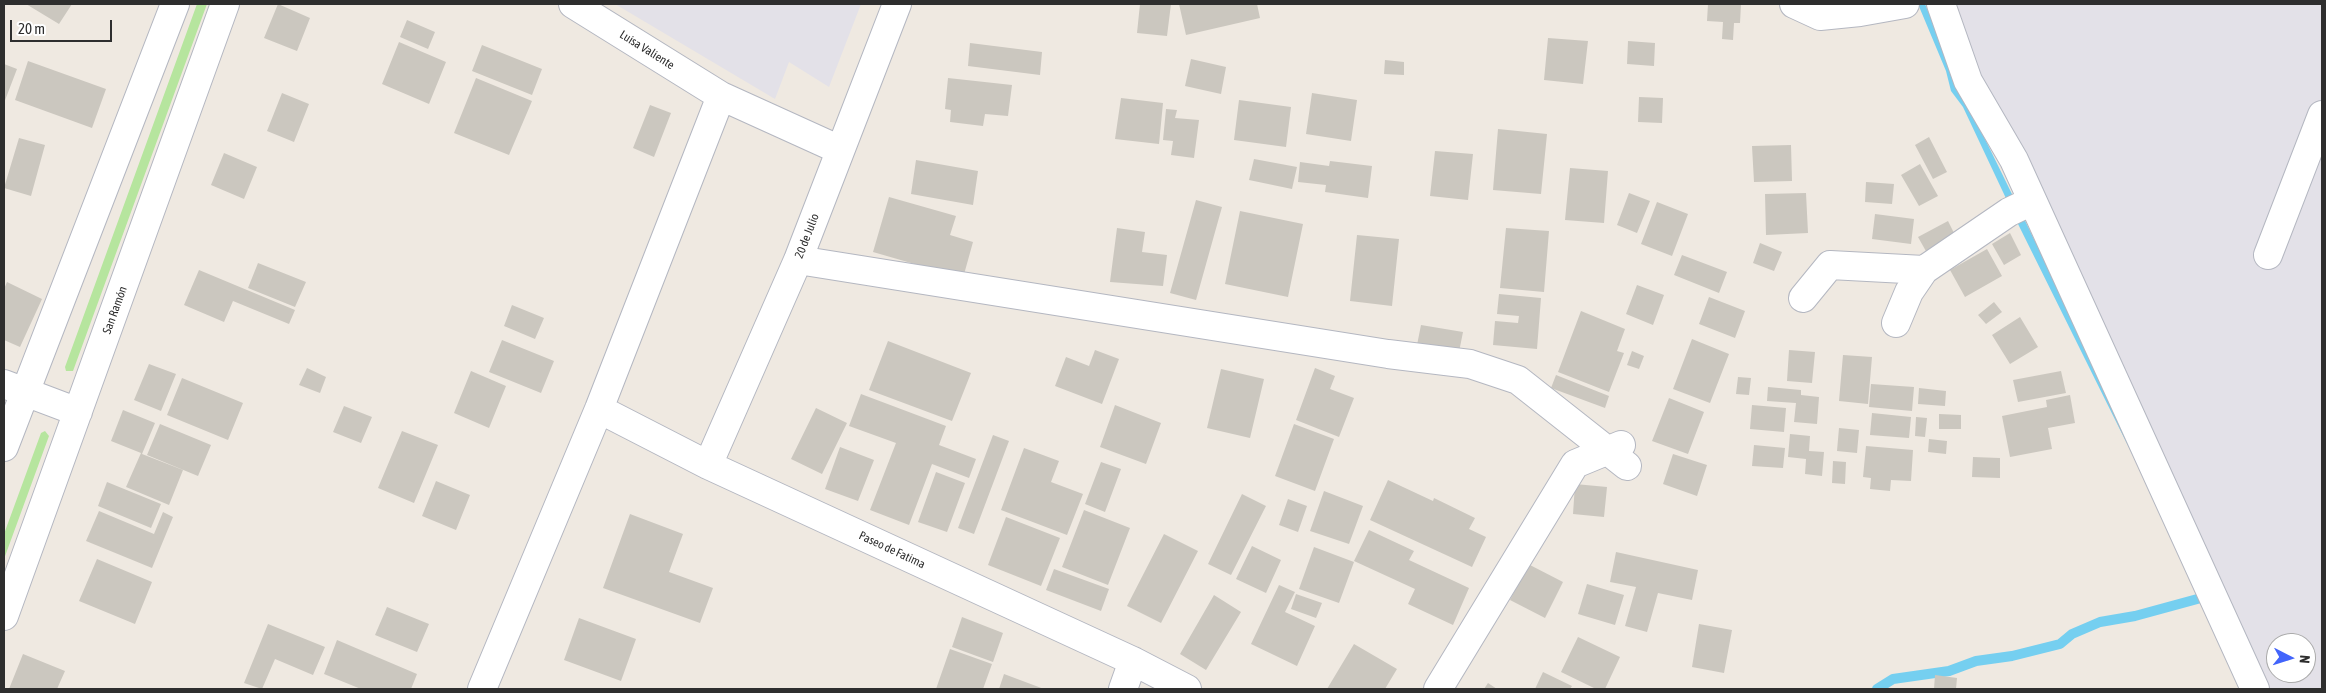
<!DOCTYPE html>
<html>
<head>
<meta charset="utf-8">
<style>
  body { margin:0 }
  #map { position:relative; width:2326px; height:693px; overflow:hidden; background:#efe9e1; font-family:"Asap Condensed",sans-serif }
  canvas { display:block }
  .frame { position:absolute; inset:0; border:5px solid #2e2e2e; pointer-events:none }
  .north { position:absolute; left:2266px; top:633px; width:50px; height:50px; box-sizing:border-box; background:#fff; border:1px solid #ababab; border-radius:50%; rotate:95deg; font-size:14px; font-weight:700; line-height:20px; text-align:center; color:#2e2e2e }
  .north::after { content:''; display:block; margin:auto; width:18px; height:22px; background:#4264fb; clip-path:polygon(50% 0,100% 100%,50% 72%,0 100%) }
  .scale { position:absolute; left:10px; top:20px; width:102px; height:22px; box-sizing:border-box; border:2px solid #2e2e2e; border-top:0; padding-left:6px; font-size:15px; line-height:18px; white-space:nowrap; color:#2e2e2e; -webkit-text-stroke:4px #fff; paint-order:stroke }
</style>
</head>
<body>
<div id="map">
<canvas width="2326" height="693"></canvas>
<div class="frame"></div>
<div class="north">N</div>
<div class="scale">20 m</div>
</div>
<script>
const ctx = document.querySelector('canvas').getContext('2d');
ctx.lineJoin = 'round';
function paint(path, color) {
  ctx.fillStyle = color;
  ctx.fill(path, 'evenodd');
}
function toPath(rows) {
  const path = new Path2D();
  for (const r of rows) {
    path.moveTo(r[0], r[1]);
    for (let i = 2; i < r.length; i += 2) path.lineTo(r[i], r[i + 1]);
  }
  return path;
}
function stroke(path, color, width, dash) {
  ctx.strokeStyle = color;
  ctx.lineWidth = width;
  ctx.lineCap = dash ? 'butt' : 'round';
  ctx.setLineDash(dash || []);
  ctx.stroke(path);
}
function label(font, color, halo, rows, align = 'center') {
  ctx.font = font + ' "Asap Condensed",sans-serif';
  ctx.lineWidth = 5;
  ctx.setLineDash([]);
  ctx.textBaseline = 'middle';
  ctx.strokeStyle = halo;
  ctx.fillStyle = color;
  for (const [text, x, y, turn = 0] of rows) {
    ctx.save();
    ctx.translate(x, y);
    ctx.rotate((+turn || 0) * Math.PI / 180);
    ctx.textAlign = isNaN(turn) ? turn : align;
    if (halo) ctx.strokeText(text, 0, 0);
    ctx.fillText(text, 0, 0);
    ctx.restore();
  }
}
const industrial = toPath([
  [615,4,861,4,829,87,789,62,775,99],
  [1957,4,2322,4,2322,689,2258,689,1985,105],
  [2276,643,2306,643,2306,673,2276,673]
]);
const green = toPath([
  [197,4,207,4,73,371,66,371,65,367],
  [45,431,49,436,4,559,4,534,41,433]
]);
const water = toPath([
  [1918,4,1925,4,1962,92,2126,427,2202,595,2019,226,1963,107,1951,91,1946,71]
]);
const stream = toPath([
  [1877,689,1893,679,1949,671,1976,661,2012,656,2060,644,2072,634,2100,622,2135,616,2201,598,2204,593,2202,589]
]);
const building = toPath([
  [26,4,72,4,59,24],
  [278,4,310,18,297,51,264,38],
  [1140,4,1171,4,1167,36,1137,33],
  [1179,4,1257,4,1260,18,1186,35],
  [1708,4,1741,4,1740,23,1734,23,1733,40,1722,39,1723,22,1707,21],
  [407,20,435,32,428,49,400,37],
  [1548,38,1588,41,1583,84,1544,80],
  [1628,41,1655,43,1654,66,1627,64],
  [399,42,446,62,429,104,382,84],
  [970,43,1042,52,1040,75,968,66],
  [482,45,542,69,532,95,472,71],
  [1191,59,1226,67,1221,94,1185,86],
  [1385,60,1404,62,1404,75,1384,74],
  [28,61,106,89,92,128,15,100],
  [4,64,17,69,4,103],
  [476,78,532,101,509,155,454,133],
  [948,78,1012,85,1008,116,985,114,983,126,950,122,951,110,945,109],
  [282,93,309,104,294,142,267,131],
  [1312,93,1357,100,1351,141,1306,134],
  [1639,97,1663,98,1662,123,1638,122],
  [1121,98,1163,103,1159,144,1115,139],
  [1239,100,1291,107,1286,147,1234,140],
  [650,105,671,113,654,157,633,148],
  [1166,109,1177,110,1175,118,1199,120,1194,158,1171,155,1173,141,1163,140],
  [1498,129,1547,134,1541,194,1493,190],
  [1929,137,1947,172,1933,179,1915,145],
  [19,138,45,145,31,196,4,188],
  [1791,145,1792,181,1754,182,1752,146],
  [1435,151,1473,154,1468,200,1430,196],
  [224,153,257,167,244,199,211,185],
  [1254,159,1297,167,1292,189,1249,180],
  [916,160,978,171,973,205,911,194],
  [1330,161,1372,166,1368,198,1325,192,1326,185,1298,182,1300,162,1329,166],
  [1920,164,1938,196,1919,206,1901,175],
  [1570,168,1608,171,1604,223,1565,220],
  [1866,182,1894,184,1892,204,1865,202],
  [1629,193,1650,201,1637,233,1617,225],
  [1806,193,1808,233,1766,235,1765,194],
  [889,197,956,216,950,235,973,242,963,278,873,252],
  [1196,200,1222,207,1196,300,1170,293],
  [1657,202,1688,214,1672,256,1641,244],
  [1240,211,1303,224,1288,297,1225,284],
  [1875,214,1914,219,1911,244,1872,239],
  [1948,221,1956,237,1927,253,1918,237],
  [1117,228,1145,232,1142,252,1167,255,1163,286,1110,282],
  [1506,228,1549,231,1544,292,1500,288],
  [2010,233,2021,255,2004,265,1992,244],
  [1357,235,1399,239,1392,306,1350,301],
  [1760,243,1782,252,1774,271,1753,263],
  [1987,249,2002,276,1965,297,1950,270],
  [1682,255,1727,272,1719,293,1674,275],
  [258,263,306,282,295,307,248,288],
  [199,270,295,310,289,324,233,301,224,322,184,305],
  [7,282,42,299,20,347,4,340,4,289],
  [1637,285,1664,295,1653,325,1626,314],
  [1499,294,1541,298,1537,349,1493,345,1495,321,1518,323,1519,316,1497,314],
  [1709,297,1745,311,1735,338,1699,324],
  [1994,302,2002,312,1986,324,1978,315],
  [512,305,544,318,535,339,504,326],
  [1581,311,1625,329,1617,351,1624,353,1609,392,1558,372],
  [2020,317,2038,347,2010,364,1992,335],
  [1421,325,1463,332,1459,352,1417,345],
  [1692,339,1729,354,1710,403,1673,389],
  [502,340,554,361,541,393,489,372],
  [888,341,971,373,952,421,869,390],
  [1095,350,1119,359,1102,404,1055,386,1066,357,1089,366],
  [1789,350,1815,352,1812,383,1787,381],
  [1632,351,1644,356,1639,369,1627,365],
  [1843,355,1872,357,1868,404,1839,401],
  [149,364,176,374,161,411,134,400],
  [307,368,326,377,320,393,299,385],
  [1315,368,1335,376,1330,389,1354,398,1339,437,1296,420],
  [1221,369,1264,379,1250,438,1207,428],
  [471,371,506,386,489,428,454,413],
  [2061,371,2066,393,2018,402,2013,380],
  [1556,375,1609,396,1605,408,1551,388],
  [1738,377,1751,378,1749,395,1736,394],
  [182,378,243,403,228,440,167,415],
  [1871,384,1914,387,1912,411,1869,407],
  [1768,387,1801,390,1801,395,1819,397,1817,424,1794,422,1796,403,1767,401],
  [1919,388,1946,391,1945,406,1918,404],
  [861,394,946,426,939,445,976,459,969,478,932,464,909,525,870,510,896,443,849,426],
  [2070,395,2075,423,2048,428,2052,449,2010,457,2002,416,2047,407,2046,400],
  [1669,398,1704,412,1688,454,1652,441],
  [1115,405,1161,423,1146,464,1100,447],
  [1752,405,1786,408,1784,432,1750,429],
  [344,406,372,417,361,443,333,432],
  [816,408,847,423,822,474,791,459],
  [123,410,155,423,142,454,183,470,169,505,126,487,141,453,111,441],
  [1872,413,1911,417,1909,438,1870,435],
  [1939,414,1961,415,1961,429,1939,429],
  [1916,417,1927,418,1925,437,1915,436],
  [160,424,211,445,198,476,147,455],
  [1294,424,1334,439,1315,491,1275,476],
  [1839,428,1859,430,1857,453,1837,451],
  [402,431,438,445,414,503,378,488],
  [1790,434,1810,436,1809,451,1824,452,1822,476,1805,474,1806,459,1788,457],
  [993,435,1009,441,974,534,958,528],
  [1929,439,1947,441,1946,454,1928,452],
  [1754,445,1785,448,1783,468,1752,466],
  [1866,446,1913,450,1911,481,1891,480,1890,491,1870,489,1871,478,1863,477],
  [840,447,874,460,858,501,825,489],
  [1024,448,1059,461,1051,482,1083,494,1067,535,1001,510],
  [1673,454,1707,465,1697,496,1663,484],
  [1973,457,2000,458,2000,478,1972,477],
  [1833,461,1846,462,1845,484,1832,483],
  [1101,462,1121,469,1105,512,1085,504],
  [936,472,965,483,947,532,918,522],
  [1388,480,1433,501,1434,498,1475,518,1469,529,1486,537,1472,567,1370,520],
  [436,481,470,495,456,530,422,516],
  [107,482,161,504,151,528,98,506],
  [1575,484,1607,487,1604,517,1573,514],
  [1324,491,1363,506,1349,544,1310,531],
  [1242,494,1266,506,1231,575,1208,564],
  [1288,499,1307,506,1298,532,1279,525],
  [1084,510,1130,528,1108,585,1062,567],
  [99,511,154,534,163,512,173,517,152,568,86,541],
  [630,514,683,534,669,572,713,588,700,623,603,588],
  [1006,517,1060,538,1041,586,988,565],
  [1369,530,1414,551,1409,560,1469,588,1453,625,1408,604,1415,589,1354,561],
  [1164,534,1198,551,1161,623,1127,606],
  [1252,546,1281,560,1266,593,1236,579],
  [1314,547,1354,562,1339,603,1299,589],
  [1616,552,1698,570,1692,600,1658,593,1647,632,1625,626,1636,587,1610,582],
  [97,559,152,582,135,624,79,601],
  [1528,564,1563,582,1545,618,1510,600],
  [1054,569,1109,589,1101,611,1046,590],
  [1587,584,1624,595,1615,625,1578,614],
  [1279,585,1295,592,1285,612,1315,626,1297,666,1251,644],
  [1296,594,1322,603,1316,618,1291,609],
  [1214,595,1241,612,1206,670,1180,654],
  [387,607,429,624,417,652,375,635],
  [962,617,1003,633,993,662,952,647],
  [579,618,636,639,621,681,564,660],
  [268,624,325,647,313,675,275,659,262,689,244,683],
  [1699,624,1732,630,1724,673,1692,667],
  [1578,637,1620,657,1605,689,1596,689,1561,672],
  [337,640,417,674,411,689,361,689,324,674],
  [1354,644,1397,669,1385,689,1327,689],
  [950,649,992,664,983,689,936,689],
  [23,654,65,671,57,689,9,689],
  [1543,672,1572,686,1570,689,1535,689],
  [1004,674,1044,689,999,689],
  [1935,675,1957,678,1956,689,1934,689],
  [1488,683,1497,689,1484,689]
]);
const minor = toPath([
  [573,4,721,96,840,150],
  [1794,4,1820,16,1860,12,1905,4],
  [1941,4,1968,81,2014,160,2255,689],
  [2268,255,2322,115],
  [798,260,1388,354,1470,364,1518,380,1627,466],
  [1803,298,1830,265,1924,270],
  [1896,323,1909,292,1924,270,2009,212,2032,201],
  [4,384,78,412],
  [599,409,708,465,1133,661,1187,689],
  [4,447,175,4],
  [708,465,798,260,897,4],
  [4,616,225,4],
  [482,689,599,409,721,96],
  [1123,689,1133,661],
  [1438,689,1575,464,1621,445]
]);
const streetNames = [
  ["Luisa Valiente",647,50,32],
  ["20 de Julio",807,236,-69],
  ["San Ramón",115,310,-70],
  ["Paseo de Fatima",892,550,25]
];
paint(industrial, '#e3e1e8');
paint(green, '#b6e59e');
paint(water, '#75cff0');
stroke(stream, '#75cff0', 10);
paint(building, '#cbc7bf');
stroke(minor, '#b4b7c1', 30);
stroke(minor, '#fff', 28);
label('12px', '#2e2e2e', '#fff', streetNames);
</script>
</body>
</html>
